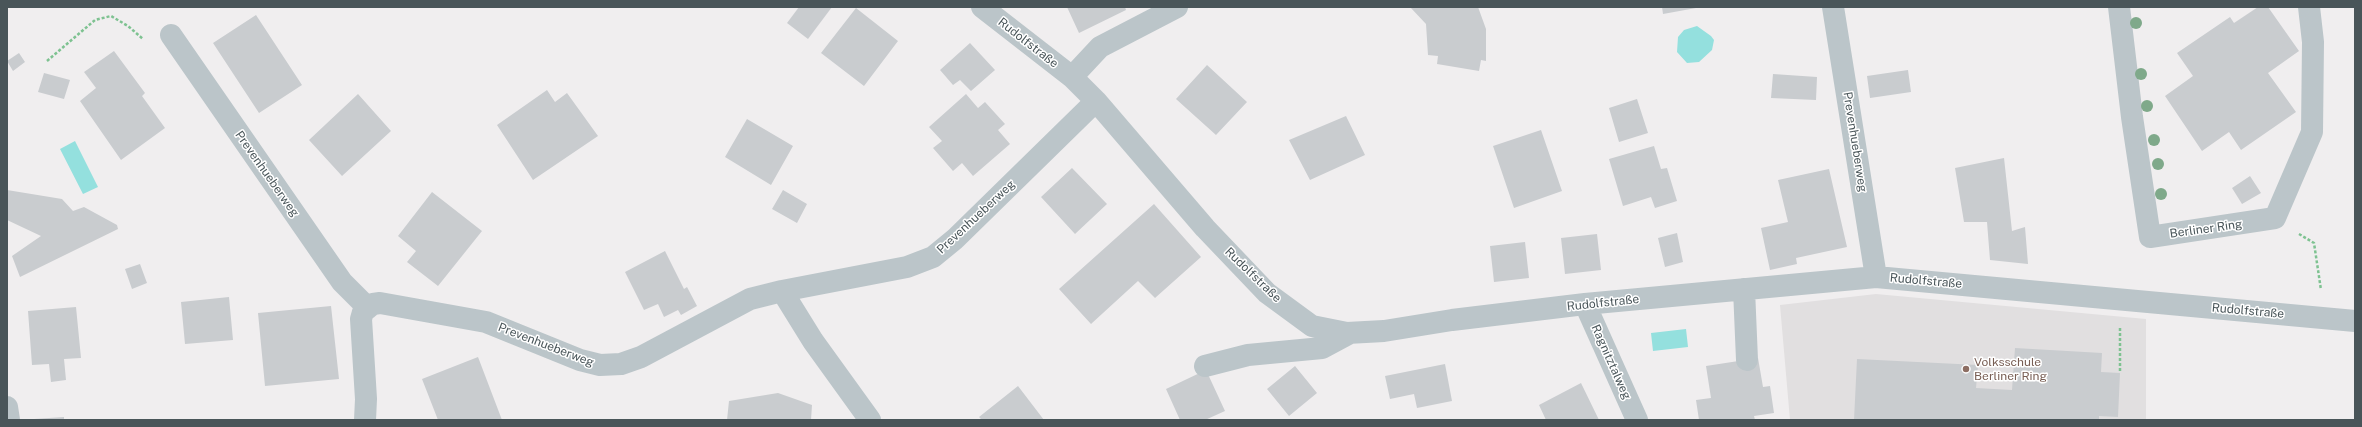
<!DOCTYPE html>
<html>
<head>
<meta charset="utf-8">
<style>
  body { margin:0 }
  #map { position:relative; width:2362px; height:427px; overflow:hidden; background:#f0eeef; font-family:"Public Sans",sans-serif }
  canvas { display:block }
  .frame { position:absolute; inset:0; border:8px solid #495559; pointer-events:none }
</style>
</head>
<body>
<div id="map">
<canvas width="2362" height="427"></canvas>
<div class="frame"></div>
</div>
<script>
const ctx = document.querySelector('canvas').getContext('2d');
ctx.lineJoin = 'round';
function paint(path, color) {
  ctx.fillStyle = color;
  ctx.fill(path, 'evenodd');
}
function toPath(rows) {
  const path = new Path2D();
  for (const r of rows) {
    path.moveTo(r[0], r[1]);
    for (let i = 2; i < r.length; i += 2) path.lineTo(r[i], r[i + 1]);
  }
  return path;
}
function stroke(path, color, width, dash) {
  ctx.strokeStyle = color;
  ctx.lineWidth = width;
  ctx.lineCap = dash ? 'butt' : 'round';
  ctx.setLineDash(dash || []);
  ctx.stroke(path);
}
function label(font, color, halo, rows, align = 'center') {
  ctx.font = font + ' "Public Sans",sans-serif';
  ctx.lineWidth = 3;
  ctx.setLineDash([]);
  ctx.textBaseline = 'middle';
  ctx.strokeStyle = halo;
  ctx.fillStyle = color;
  for (const [text, x, y, turn = 0] of rows) {
    ctx.save();
    ctx.translate(x, y);
    ctx.rotate((+turn || 0) * Math.PI / 180);
    ctx.textAlign = isNaN(turn) ? turn : align;
    if (halo) ctx.strokeText(text, 0, 0);
    ctx.fillText(text, 0, 0);
    ctx.restore();
  }
}
const education = toPath([
  [1876,294,2146,319,2146,420,1790,420,1780,305]
]);
const water = toPath([
  [1697,26,1711,36,1714,40,1712,50,1699,62,1687,63,1677,52,1678,37,1684,30],
  [75,141,98,187,83,194,60,149],
  [1686,329,1688,347,1653,351,1651,333]
]);
const building = toPath([
  [799,7,832,7,808,39,787,23],
  [1067,7,1125,7,1126,10,1079,33],
  [1410,7,1478,7,1486,29,1486,61,1481,60,1479,71,1437,64,1438,56,1428,55,1426,24],
  [1662,7,1695,7,1696,8,1663,14],
  [2258,7,2268,7,2299,51,2268,73,2296,112,2241,150,2229,132,2202,151,2165,96,2193,76,2177,53,2230,17,2234,23],
  [856,8,898,41,864,86,821,53],
  [256,15,302,85,259,113,213,43],
  [970,43,995,70,971,91,960,80,953,85,940,70],
  [114,51,145,93,142,96,165,128,121,160,80,101,96,88,84,72],
  [19,53,25,62,13,71,7,61],
  [1207,65,1247,102,1216,135,1176,99],
  [1908,70,1911,92,1870,98,1867,76],
  [44,73,70,80,64,99,38,92],
  [1773,74,1817,77,1816,100,1771,98],
  [547,90,555,102,567,93,598,136,533,180,497,125],
  [358,94,391,131,342,176,309,140],
  [966,94,978,108,985,102,1005,124,998,130,1010,144,973,176,962,163,953,171,933,148,942,141,929,127],
  [1637,99,1648,133,1619,142,1609,108],
  [1346,116,1365,155,1310,180,1289,140],
  [747,119,793,146,771,185,725,157],
  [1541,130,1562,191,1514,208,1493,146],
  [1654,146,1661,169,1667,168,1677,201,1655,208,1651,197,1623,206,1609,159],
  [2004,158,2012,231,2025,227,2028,264,1990,260,1987,222,1964,222,1955,168],
  [1072,168,1107,204,1075,234,1041,197],
  [1829,169,1847,247,1796,258,1797,264,1770,270,1761,228,1788,222,1778,180],
  [2250,176,2261,193,2242,204,2232,188],
  [7,190,62,199,73,211,84,207,117,225,118,229,20,277,12,256,41,236,7,220],
  [783,190,807,204,797,223,772,209],
  [432,192,482,231,438,286,407,262,416,251,398,236],
  [1154,204,1201,257,1155,298,1138,281,1091,324,1059,289],
  [1677,233,1683,262,1665,267,1658,238],
  [1597,234,1601,270,1565,274,1561,238],
  [1525,242,1529,278,1494,282,1490,246],
  [665,251,684,289,687,287,697,306,681,315,678,310,664,317,658,304,644,310,625,272],
  [140,264,147,283,132,289,125,269],
  [229,297,233,340,185,344,181,302],
  [331,306,339,379,265,386,258,313],
  [76,307,81,358,64,359,66,380,51,382,49,364,32,365,28,311],
  [2015,348,2102,353,2101,372,2120,373,2118,417,2099,416,2099,420,1854,420,1857,359,1978,365,1976,388,2012,390],
  [478,357,502,420,438,420,422,379],
  [1758,358,1763,387,1770,386,1774,413,1754,416,1755,420,1699,420,1696,400,1711,398,1706,366],
  [1445,364,1452,401,1417,408,1414,394,1390,399,1385,376],
  [1295,366,1317,393,1289,416,1267,389],
  [1206,370,1225,411,1205,420,1180,420,1166,389],
  [1581,383,1599,420,1546,420,1539,405],
  [1018,386,1044,420,982,420,979,417],
  [778,393,812,405,811,420,727,420,729,401],
  [64,417,64,420,34,420,34,419]
]);
const path = toPath([
  [47,61,95,20,111,16,128,26,143,39],
  [2299,234,2314,243,2321,290],
  [2120,328,2120,373]
]);
const minor = toPath([
  [982,7,1072,77,1096,101,1205,228,1267,293,1312,326,1347,333,1384,331,1452,320,1585,304,1876,277,2355,321],
  [1833,7,1876,277],
  [2119,7,2132,117,2150,237,2275,218,2312,132,2313,42,2309,7],
  [171,35,342,282,368,308],
  [1072,77,1100,47,1177,7],
  [1744,289,1747,360],
  [782,291,813,341,870,420],
  [1585,304,1637,420],
  [1205,366,1248,355,1322,348,1350,333],
  [7,407,9,420],
  [365,420,366,399,361,319,363,312,373,304,380,303,486,322,580,360,600,365,621,364,641,357,750,299,782,291,907,267,933,257,955,239,1096,101]
]);
const trees = [
  [2136,23],
  [2141,74],
  [2147,106],
  [2154,140],
  [2158,164],
  [2161,194]
];
const markers = [
  [1966,369,4,"#8d6e63"]
];
const streetNames = [
  ["Rudolfstraße",1028,43,38],
  ["Prevenhueberweg",1855,142,81],
  ["Prevenhueberweg",267,174,55],
  ["Prevenhueberweg",976,217,-43],
  ["Berliner Ring",2206,229,-8],
  ["Rudolfstraße",1253,275,44],
  ["Rudolfstraße",1926,281,5],
  ["Rudolfstraße",1603,303,-6],
  ["Rudolfstraße",2248,311,5],
  ["Prevenhueberweg",546,345,21],
  ["Ragnitztalweg",1611,362,66]
];
const educationNames = [
  ["Volksschule",1974,362],
  ["Berliner Ring",1974,376]
];
paint(education, '#e1dfe0');
paint(water, '#94e0de');
paint(building, '#c9cccf');
stroke(path, '#7ec291', 2.5, [3, 2]);
stroke(minor, '#bbc5c9', 22);
ctx.fillStyle = '#7fa98a';
for (const [x, y] of trees) {
  ctx.beginPath();
  ctx.arc(x, y, 6, 0, 2 * Math.PI);
  ctx.fill();
}
for (const [x, y, r, color] of markers) {
  const dot = new Path2D();
  dot.arc(x, y, r, 0, 2 * Math.PI);
  ctx.fillStyle = color;
  ctx.fill(dot);
  stroke(dot, '#fff', 1.5);
}
label('12px', '#495559', '#fff', streetNames);
label('12px', '#785e54', '#fff', educationNames, 'left');
</script>
</body>
</html>
